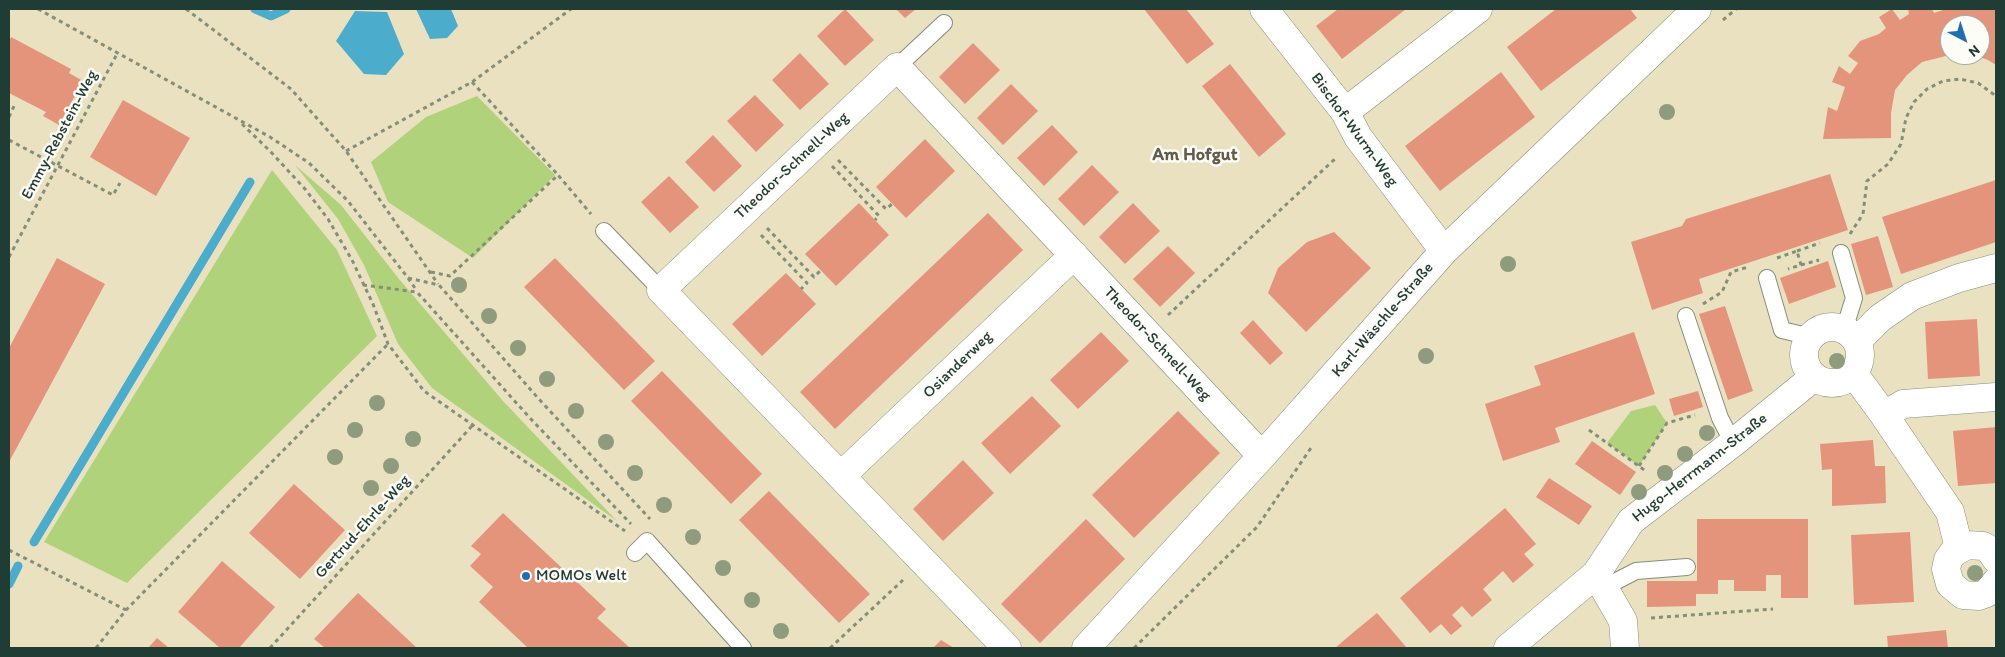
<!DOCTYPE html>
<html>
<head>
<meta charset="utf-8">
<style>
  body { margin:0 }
  #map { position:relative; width:2005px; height:657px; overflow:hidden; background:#eae1c0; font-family:Itim,sans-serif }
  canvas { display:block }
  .frame { position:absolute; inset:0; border:10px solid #1f3d34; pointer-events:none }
  .north { position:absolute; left:1940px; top:15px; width:50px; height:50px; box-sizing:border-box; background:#fdfcf7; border:1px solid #a4b0a9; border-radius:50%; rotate:140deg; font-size:14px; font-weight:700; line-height:20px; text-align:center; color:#1f3d34 }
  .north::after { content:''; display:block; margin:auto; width:18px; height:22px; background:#1f6fb2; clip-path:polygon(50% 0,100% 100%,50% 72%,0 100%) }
</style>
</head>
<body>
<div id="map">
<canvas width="2005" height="657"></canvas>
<div class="frame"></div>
<div class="north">N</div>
</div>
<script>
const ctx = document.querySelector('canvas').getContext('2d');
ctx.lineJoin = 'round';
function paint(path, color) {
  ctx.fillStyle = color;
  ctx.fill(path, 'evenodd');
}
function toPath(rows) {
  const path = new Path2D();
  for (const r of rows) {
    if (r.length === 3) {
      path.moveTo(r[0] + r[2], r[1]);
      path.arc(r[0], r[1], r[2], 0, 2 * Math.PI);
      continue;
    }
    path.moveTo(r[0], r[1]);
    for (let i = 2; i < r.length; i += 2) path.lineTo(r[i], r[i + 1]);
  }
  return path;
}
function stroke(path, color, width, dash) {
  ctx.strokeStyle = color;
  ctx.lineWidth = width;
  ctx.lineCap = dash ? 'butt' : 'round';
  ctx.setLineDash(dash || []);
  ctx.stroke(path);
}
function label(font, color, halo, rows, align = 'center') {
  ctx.font = font + ' Itim,sans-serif';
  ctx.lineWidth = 5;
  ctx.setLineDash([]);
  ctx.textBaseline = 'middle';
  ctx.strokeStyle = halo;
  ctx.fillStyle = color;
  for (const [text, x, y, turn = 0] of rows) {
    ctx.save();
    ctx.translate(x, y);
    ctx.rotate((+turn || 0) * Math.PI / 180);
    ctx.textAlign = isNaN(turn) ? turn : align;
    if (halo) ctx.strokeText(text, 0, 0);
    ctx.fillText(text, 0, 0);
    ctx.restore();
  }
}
const green = toPath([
  [477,96,555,175,473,258,388,202,371,162,426,117],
  [295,165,341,205,399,279,503,401,617,521,432,388,398,344,364,265,338,219],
  [272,170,337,250,377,336,127,583,44,542],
  [1655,405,1667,423,1639,466,1607,443,1631,411]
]);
const water = toPath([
  [416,9,451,9,458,26,447,38,430,39],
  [355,11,387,12,404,54,386,75,364,74,336,41]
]);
const stream = toPath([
  [255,9,271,16,286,9],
  [34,542,250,182],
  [9,584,18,566]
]);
const building = toPath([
  [845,9,874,40,845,66,817,36],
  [896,9,916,9,905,18],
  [1144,9,1186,9,1214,44,1187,64],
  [1338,9,1406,9,1342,59,1316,26],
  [1556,9,1630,9,1637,18,1541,91,1507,47],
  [1892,9,1900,20,1909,14,1908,9,1932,9,1934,13,1946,9,1996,9,1996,65,1988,60,1975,55,1980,55,1980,25,1950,25,1950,55,1922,62,1907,75,1895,90,1891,113,1891,138,1823,139,1828,107,1837,111,1845,87,1832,82,1839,66,1850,74,1858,63,1848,56,1860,41,1879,34,1886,28,1879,17],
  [11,37,71,69,69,73,83,81,59,125,43,116,46,112,9,93,9,42],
  [973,43,1000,70,965,104,939,77],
  [800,53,829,84,800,110,772,80],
  [1230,64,1286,134,1259,157,1202,86],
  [1501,72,1535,117,1440,191,1405,146],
  [1011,84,1038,111,1003,145,977,118],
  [755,95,784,125,756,152,727,121],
  [123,100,190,138,156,196,90,157],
  [1052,125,1078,152,1044,186,1017,158],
  [713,135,742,166,714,192,685,162],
  [925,139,955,171,906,218,876,187],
  [1092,165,1119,192,1084,226,1058,199],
  [1830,174,1848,230,1699,279,1703,293,1652,310,1631,242,1682,226,1686,219],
  [669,176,699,207,670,233,641,202],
  [1996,180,1996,242,1901,274,1882,217],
  [859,203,889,235,836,286,805,254],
  [1133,203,1160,231,1125,264,1099,237],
  [988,213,1023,250,835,429,800,392],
  [1334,232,1371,268,1306,332,1268,293,1278,268,1307,242],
  [1878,236,1893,287,1866,295,1851,244],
  [1168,246,1195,273,1160,307,1133,279],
  [57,258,105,284,9,462,9,348],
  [555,258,655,361,624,390,524,287],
  [1828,261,1836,287,1789,304,1780,278],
  [786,273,816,304,762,356,732,324],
  [1725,306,1753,391,1728,400,1699,314],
  [1977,319,1980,376,1928,379,1925,322],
  [1253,320,1283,353,1270,365,1240,333],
  [1101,332,1129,361,1078,409,1050,380],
  [1634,332,1655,394,1555,428,1560,442,1503,461,1485,404,1541,385,1534,366],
  [662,371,762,474,731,504,631,401],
  [1698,391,1703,407,1674,416,1669,399],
  [1032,396,1061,426,1010,474,981,443],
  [1178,411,1220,453,1134,538,1092,495],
  [1996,427,1996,483,1958,486,1953,431],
  [1873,440,1875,466,1885,466,1886,503,1832,506,1832,469,1822,470,1820,444],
  [1592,441,1636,472,1620,495,1575,464],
  [963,460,994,493,943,541,913,509],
  [1549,478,1592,506,1579,525,1536,497],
  [294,484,345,530,300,579,249,533],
  [769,491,870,594,839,623,739,520],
  [1505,508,1536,544,1524,554,1534,565,1513,583,1503,571,1483,589,1492,600,1472,617,1462,606,1452,615,1462,626,1451,635,1441,624,1430,633,1400,598],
  [503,513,606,609,597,618,630,648,528,648,479,602,493,587,470,566,481,554,471,546],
  [1086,519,1125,559,1040,643,1001,604],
  [1697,519,1808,519,1808,598,1781,598,1781,575,1766,575,1766,591,1734,591,1734,580,1718,580,1718,594,1696,594,1696,606,1647,607,1647,581,1697,581],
  [1910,532,1914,602,1854,605,1851,535],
  [222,561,275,607,239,648,220,648,178,612],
  [358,593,417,648,325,648,314,639],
  [1377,613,1407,648,1335,648,1355,631],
  [1946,630,1948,648,1888,648,1887,636],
  [157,638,169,648,148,648],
  [941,640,954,648,933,648]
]);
const path = toPath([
  [38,9,270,137,309,163,348,201,408,278,439,285,537,397,650,519],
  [186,9,291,89,346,151,438,284],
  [1723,20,1736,9],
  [472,82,558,175],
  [9,117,15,104],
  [242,124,270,151,305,189,328,219,352,260,373,304,388,344,424,391,625,531],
  [9,140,113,195,120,183],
  [346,151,472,82,571,9],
  [838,160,886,209,892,204],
  [832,166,879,216,875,220],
  [767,228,814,277,821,270],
  [1850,234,1863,214,1867,181,1888,164,1901,144,1906,118,1914,102,1927,89,1943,81,1960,79,1978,83,1996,96],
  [761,235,807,283,801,289],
  [1797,251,1820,243],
  [9,257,118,52],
  [1777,258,1797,251,1801,265,1788,269],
  [1801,265,1819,260],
  [431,272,450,276,558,175,591,214],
  [408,278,417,291],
  [363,285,417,292,529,417,631,524],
  [1703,304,1722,292,1731,272,1748,267],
  [1168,315,1337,157],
  [1589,430,1647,472],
  [1639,466,1667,423,1695,415],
  [9,550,126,610],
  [1651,618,1773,609],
  [96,648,126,610,388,344],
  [270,648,472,426],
  [830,648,903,580],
  [1134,648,1257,527,1313,445]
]);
const lane = toPath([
  [897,67,944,23],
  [604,231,661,290],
  [1841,253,1854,298,1844,330],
  [1767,278,1782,330,1811,337],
  [1686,316,1720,418,1733,443],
  [635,553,647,541,743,648],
  [1605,587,1636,571,1687,567]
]);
const street = toPath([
  [1264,9,1345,112,1358,137,1444,251],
  [1345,112,1478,9],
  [1832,355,28],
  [1857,341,1880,318,1912,296,1959,278,1996,268],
  [1854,374,1884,415,1950,512,1959,548],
  [1884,415,1903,404,1996,397],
  [842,475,1074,255],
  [1996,559,1990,550,1983,546,1967,545,1953,553,1948,560,1946,569,1950,584,1963,595,1979,596,1987,593,1996,582],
  [1596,574,1623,621,1625,648],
  [1007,648,661,290,897,67,1262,456],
  [1086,648,1262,456,1444,251,1697,9],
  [1508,648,1596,574,1631,521,1733,443,1814,377]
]);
const trees = [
  [1667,112],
  [1508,264],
  [459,285],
  [489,316],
  [518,348],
  [1426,356],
  [1837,361],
  [547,379],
  [377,403],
  [576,411],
  [355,430],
  [1707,433],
  [413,439],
  [606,442],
  [1685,454],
  [335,457],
  [391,466],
  [635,473],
  [1665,473],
  [371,488],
  [1639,492],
  [664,505],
  [693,537],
  [723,568],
  [1975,573],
  [752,600],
  [781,631]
];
const markers = [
  [526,576,5,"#1f6fb2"]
];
const streetNames = [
  ["Bischof-Wurm-Weg",1354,130,54],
  ["Emmy-Rebstein-Weg",60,135,-62],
  ["Theodor-Schnell-Weg",792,166,-43],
  ["Karl-Wäschle-Straße",1383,320,-49],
  ["Theodor-Schnell-Weg",1157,344,47],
  ["Osianderweg",958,365,-44],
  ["Hugo-Herrmann-Straße",1700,468,-38],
  ["Gertrud-Ehrle-Weg",363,527,-48]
];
const poiNames = [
  ["MOMOs Welt",536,576]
];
const neighbourhoodNames = [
  ["Am Hofgut",1195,155]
];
paint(green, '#b0d27b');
paint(water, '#4badcb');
stroke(stream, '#4badcb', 9);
paint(building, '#e3947b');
stroke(lane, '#848f7a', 18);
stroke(street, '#848f7a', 29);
stroke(path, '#848f7a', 3, [4, 4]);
stroke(lane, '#fff', 16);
stroke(street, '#fff', 28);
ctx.fillStyle = '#8e9b7d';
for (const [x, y] of trees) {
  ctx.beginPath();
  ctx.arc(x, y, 8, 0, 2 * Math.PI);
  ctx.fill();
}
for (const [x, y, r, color] of markers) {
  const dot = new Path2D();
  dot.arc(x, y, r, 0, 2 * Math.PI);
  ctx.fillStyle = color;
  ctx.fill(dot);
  stroke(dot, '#fdfcf7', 2);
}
label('16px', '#1f3d34', '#fdfcf7', streetNames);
label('16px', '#1f3d34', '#fdfcf7', poiNames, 'left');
label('bold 18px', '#645b4d', '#fdfcf7', neighbourhoodNames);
</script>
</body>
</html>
